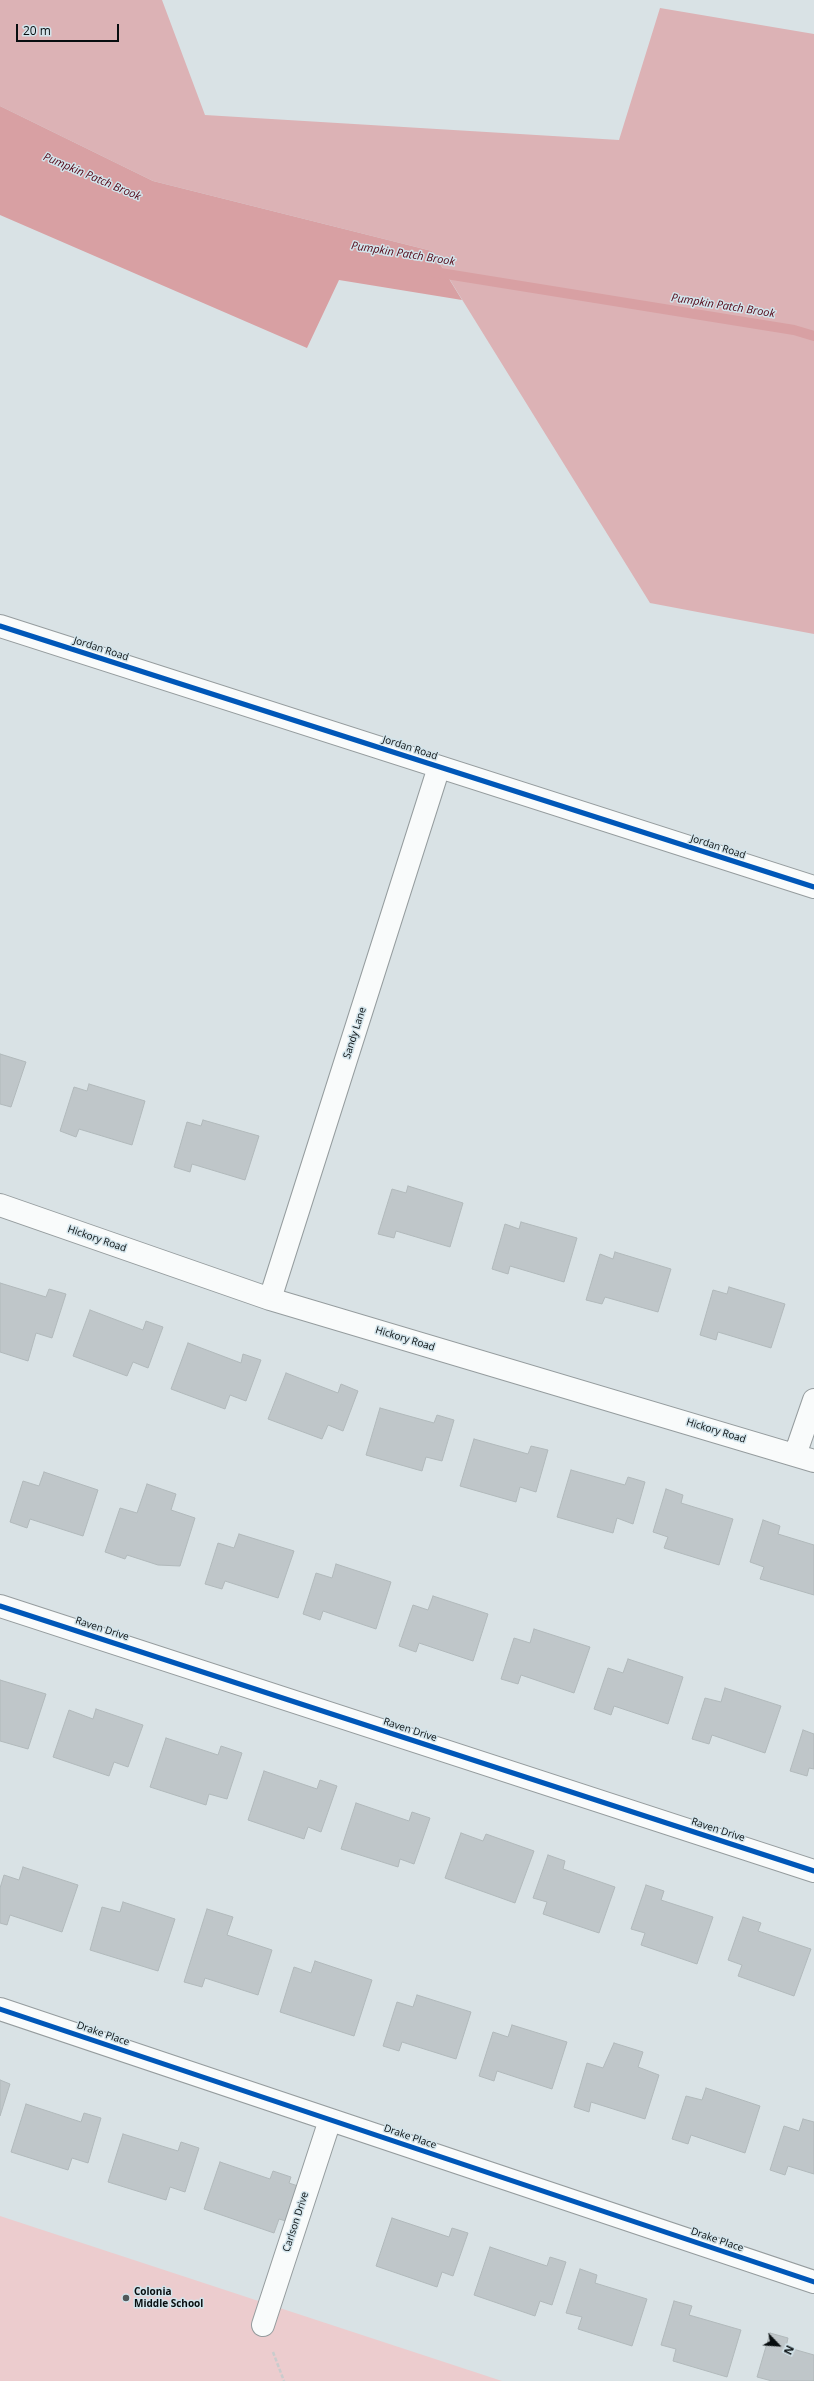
<!DOCTYPE html>
<html>
<head>
<meta charset="utf-8">
<style>
  body { margin:0 }
  #map { position:relative; width:814px; height:2381px; overflow:hidden; background:#d9e2e5; font-family:"Open Sans",sans-serif }
  canvas { display:block }
  .north { position:absolute; left:758px; top:2325px; width:40px; height:40px; -webkit-text-stroke:3px #d3e4eb; paint-order:stroke; rotate:115deg; font-size:11px; font-weight:700; line-height:16px; text-align:center; color:#070d0f }
  .north::after { content:''; display:block; margin:auto; width:14px; height:18px; background:#070d0f; clip-path:polygon(50% 0,100% 100%,50% 72%,0 100%) }
  .scale { position:absolute; left:16px; top:24px; width:103px; height:18px; box-sizing:border-box; border:2px solid #070d0f; border-top:0; padding-left:5px; font-size:12px; line-height:14px; white-space:nowrap; color:#070d0f; -webkit-text-stroke:3px #d3e4eb; paint-order:stroke }
</style>
</head>
<body>
<div id="map">
<canvas width="814" height="2381"></canvas>
<div class="north">N</div>
<div class="scale">20 m</div>
</div>
<script>
const ctx = document.querySelector('canvas').getContext('2d');
ctx.lineJoin = 'round';
function paint(path, color) {
  ctx.fillStyle = color;
  ctx.fill(path, 'evenodd');
}
function toPath(rows) {
  const path = new Path2D();
  for (const r of rows) {
    path.moveTo(r[0], r[1]);
    for (let i = 2; i < r.length; i += 2) path.lineTo(r[i], r[i + 1]);
  }
  return path;
}
function stroke(path, color, width, dash) {
  ctx.strokeStyle = color;
  ctx.lineWidth = width;
  ctx.lineCap = dash ? 'butt' : 'round';
  ctx.setLineDash(dash || []);
  ctx.stroke(path);
}
function label(font, color, halo, rows, align = 'center') {
  ctx.font = font + ' "Open Sans",sans-serif';
  ctx.lineWidth = 3;
  ctx.setLineDash([]);
  ctx.textBaseline = 'middle';
  ctx.strokeStyle = halo;
  ctx.fillStyle = color;
  for (const [text, x, y, turn = 0] of rows) {
    ctx.save();
    ctx.translate(x, y);
    ctx.rotate((+turn || 0) * Math.PI / 180);
    ctx.textAlign = isNaN(turn) ? turn : align;
    if (halo) ctx.strokeText(text, 0, 0);
    ctx.fillText(text, 0, 0);
    ctx.restore();
  }
}
const green = toPath([
  [0,2216,502,2381,0,2381]
]);
const forest = toPath([
  [0,0,162,0,205,115,619,140,660,8,814,34,814,634,650,603,432,251,153,181,0,106]
]);
const water = toPath([
  [0,106,153,181,432,251,462,300,339,280,307,348,0,215]
]);
const stream = toPath([
  [434,272,794,330,814,336]
]);
const building = toPath([
  [0,1054,26,1062,11,1107,0,1104,0,1054],
  [89,1084,145,1101,132,1145,79,1129,76,1137,60,1131,74,1087,87,1091,89,1084],
  [203,1120,259,1136,245,1180,192,1164,190,1172,174,1167,187,1122,201,1126,203,1120],
  [408,1186,463,1203,450,1247,396,1231,394,1238,378,1234,392,1189,406,1193,408,1186],
  [521,1222,577,1238,564,1282,510,1266,508,1274,492,1269,505,1224,519,1229,521,1222],
  [615,1252,671,1269,658,1312,605,1297,602,1304,586,1300,600,1254,613,1259,615,1252],
  [0,1283,46,1297,49,1289,66,1294,52,1338,36,1333,28,1361,0,1352,0,1283],
  [729,1287,785,1304,771,1348,718,1332,716,1340,700,1335,713,1290,727,1294,729,1287],
  [90,1310,143,1330,146,1321,163,1327,148,1368,133,1362,127,1376,73,1356,90,1310],
  [188,1343,241,1363,243,1354,261,1360,246,1401,230,1395,225,1409,171,1389,188,1343],
  [286,1373,338,1393,341,1384,358,1391,343,1431,328,1425,322,1439,268,1419,286,1373],
  [380,1408,434,1423,437,1415,454,1420,442,1461,426,1457,422,1471,366,1455,380,1408],
  [474,1439,528,1454,531,1446,548,1450,536,1492,520,1487,516,1502,460,1486,474,1439],
  [571,1470,625,1485,628,1477,645,1482,633,1524,617,1518,613,1533,557,1517,571,1470],
  [44,1472,98,1490,83,1536,30,1519,27,1528,10,1522,23,1481,39,1486,44,1472],
  [147,1484,176,1494,171,1510,195,1518,180,1566,158,1565,127,1555,125,1559,105,1552,120,1508,137,1513,147,1484],
  [666,1489,683,1495,681,1503,733,1519,719,1565,664,1548,668,1537,653,1532,666,1489],
  [763,1520,780,1526,778,1534,814,1545,814,1595,760,1579,764,1567,750,1562,763,1520],
  [239,1534,294,1551,278,1598,225,1581,222,1589,205,1584,218,1543,234,1548,239,1534],
  [336,1564,391,1582,376,1629,323,1611,320,1620,303,1614,316,1573,332,1578,336,1564],
  [433,1596,488,1614,473,1661,419,1643,416,1652,399,1646,413,1605,428,1610,433,1596],
  [534,1629,590,1647,574,1693,521,1675,518,1684,501,1679,514,1638,530,1643,534,1629],
  [628,1659,683,1677,668,1724,614,1706,611,1715,594,1709,608,1668,623,1673,628,1659],
  [0,1680,46,1694,28,1749,0,1741,0,1680],
  [725,1688,781,1706,765,1753,712,1735,709,1744,692,1739,705,1698,721,1702,725,1688],
  [96,1709,143,1725,128,1767,114,1762,109,1776,53,1757,69,1710,93,1719,96,1709],
  [803,1730,814,1734,814,1769,809,1768,807,1776,790,1771,803,1730],
  [166,1738,218,1755,221,1746,242,1753,227,1799,209,1794,206,1805,150,1787,166,1738],
  [264,1771,317,1789,320,1780,337,1786,321,1832,308,1827,304,1839,248,1820,264,1771],
  [356,1803,409,1821,412,1812,430,1818,414,1864,400,1859,398,1867,341,1849,356,1803],
  [461,1833,483,1841,486,1834,534,1851,515,1903,445,1878,461,1833],
  [548,1855,565,1861,563,1869,615,1887,599,1933,543,1914,547,1902,533,1898,548,1855],
  [23,1867,78,1885,62,1932,10,1915,7,1925,0,1923,0,1888,4,1875,19,1880,23,1867],
  [646,1885,664,1891,661,1900,713,1917,697,1964,641,1945,645,1933,631,1929,646,1885],
  [123,1902,175,1919,158,1971,90,1950,102,1907,120,1912,123,1902],
  [207,1909,233,1917,227,1935,272,1950,258,1995,205,1978,202,1987,184,1982,207,1909],
  [743,1917,761,1923,758,1931,811,1949,794,1996,738,1976,742,1965,728,1960,743,1917],
  [315,1961,372,1980,354,2036,280,2012,294,1967,311,1973,315,1961],
  [417,1995,471,2012,456,2059,402,2042,399,2051,383,2046,397,2002,413,2007,417,1995],
  [512,2025,567,2042,552,2089,497,2071,494,2081,479,2076,493,2032,508,2037,512,2025],
  [614,2043,643,2052,638,2067,659,2075,645,2119,591,2102,589,2112,574,2107,587,2063,603,2068,614,2043],
  [0,2080,10,2084,0,2116,0,2080],
  [706,2088,760,2106,745,2153,691,2135,688,2144,672,2139,686,2096,702,2100,706,2088],
  [26,2104,81,2122,84,2113,101,2118,88,2163,72,2158,68,2170,11,2152,26,2104],
  [803,2119,814,2122,814,2174,788,2166,785,2175,770,2170,784,2126,799,2131,803,2119],
  [123,2134,178,2151,181,2142,199,2148,185,2192,170,2187,166,2200,108,2182,123,2134],
  [220,2162,270,2179,273,2171,291,2177,289,2183,304,2188,293,2223,279,2219,274,2233,204,2209,220,2162],
  [392,2218,449,2237,452,2228,468,2233,453,2276,442,2272,437,2287,376,2266,392,2218],
  [490,2247,547,2266,550,2257,566,2262,552,2305,540,2301,535,2316,474,2295,490,2247],
  [580,2269,597,2275,595,2283,647,2299,632,2346,578,2329,582,2317,566,2313,580,2269],
  [674,2301,692,2306,689,2315,741,2330,727,2377,673,2361,676,2349,661,2345,674,2301],
  [770,2333,788,2338,786,2347,814,2355,814,2381,772,2381,757,2377,770,2333]
]);
const path = toPath([
  [273,2352,284,2381]
]);
const minor = toPath([
  [0,626,814,887],
  [0,1205,270,1299,814,1461],
  [270,1299,439,767],
  [795,1455,814,1400],
  [0,1606,814,1871],
  [0,2009,814,2282],
  [263,2325,330,2120]
]);
const cycleway = toPath([
  [0,626,814,887],
  [0,1606,814,1871],
  [0,2009,814,2282]
]);
const markers = [
  [126,2298,4,"#50585a"]
];
const streetNames = [
  ["Jordan Road",101,649,18],
  ["Jordan Road",410,748,18],
  ["Jordan Road",718,847,18],
  ["Sandy Lane",355,1033,-72],
  ["Hickory Road",97,1239,19],
  ["Hickory Road",405,1339,17],
  ["Hickory Road",716,1431,17],
  ["Raven Drive",102,1629,18],
  ["Raven Drive",410,1730,18],
  ["Raven Drive",718,1830,18],
  ["Drake Place",103,2034,19],
  ["Drake Place",410,2137,19],
  ["Carlson Drive",296,2222,-72],
  ["Drake Place",717,2240,19]
];
const poiNames = [
  ["Colonia",134,2292],
  ["Middle School",134,2304]
];
const waterNames = [
  ["Pumpkin Patch Brook",92,177,23],
  ["Pumpkin Patch Brook",403,254,9],
  ["Pumpkin Patch Brook",723,306,9]
];
paint(green, '#ecccce');
paint(forest, '#dcb2b5');
paint(water, '#d8a0a3');
stroke(stream, '#d8a0a3', 10);
paint(building, '#bfc6c9');
stroke(building, '#b1b9bb', 1);
stroke(minor, '#959c9e', 24);
stroke(path, '#c9cccd', 2.5, [4, 2]);
stroke(minor, '#f9fbfb', 22);
stroke(cycleway, '#0057b8', 5);
for (const [x, y, r, color] of markers) {
  const dot = new Path2D();
  dot.arc(x, y, r, 0, 2 * Math.PI);
  ctx.fillStyle = color;
  ctx.fill(dot);
  stroke(dot, '#d3e4eb', 1.5);
}
label('10px', '#070d0f', '#d3e4eb', streetNames);
label('bold 10px', '#070d0f', '#d3e4eb', poiNames, 'left');
label('italic 11px', '#530616', '#d3e4eb', waterNames);
</script>
</body>
</html>
